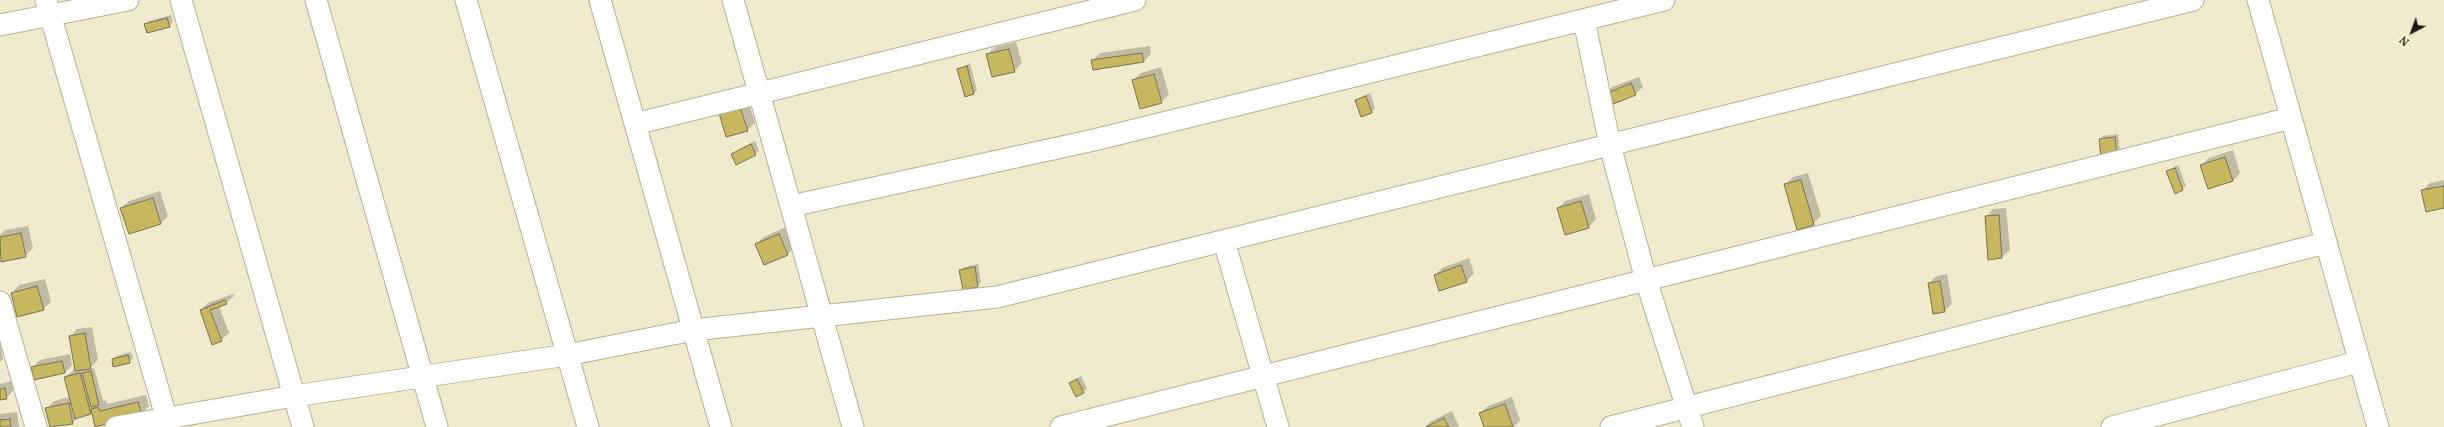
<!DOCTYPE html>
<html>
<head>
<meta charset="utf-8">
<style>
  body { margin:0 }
  #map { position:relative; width:2444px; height:427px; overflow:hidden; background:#f0ebcd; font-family:"PT Serif",serif }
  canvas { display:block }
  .north { position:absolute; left:2392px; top:12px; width:40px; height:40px; -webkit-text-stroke:3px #fdf8da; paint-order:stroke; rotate:221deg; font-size:11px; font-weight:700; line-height:16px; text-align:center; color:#1b190f }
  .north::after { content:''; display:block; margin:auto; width:14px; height:18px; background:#1b190f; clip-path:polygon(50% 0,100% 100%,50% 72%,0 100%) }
</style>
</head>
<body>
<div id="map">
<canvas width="2444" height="427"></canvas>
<div class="north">N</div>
</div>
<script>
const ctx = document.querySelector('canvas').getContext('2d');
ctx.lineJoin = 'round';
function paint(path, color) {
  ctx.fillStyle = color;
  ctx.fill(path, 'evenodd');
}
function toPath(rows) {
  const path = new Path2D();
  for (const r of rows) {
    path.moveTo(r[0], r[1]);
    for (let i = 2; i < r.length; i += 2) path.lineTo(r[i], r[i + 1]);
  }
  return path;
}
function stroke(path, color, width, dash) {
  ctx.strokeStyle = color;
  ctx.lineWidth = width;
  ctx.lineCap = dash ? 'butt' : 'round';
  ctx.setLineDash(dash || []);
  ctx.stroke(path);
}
const shadow = toPath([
  [171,15,173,22,169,26,145,24,149,21],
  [1016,42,1022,63,1014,71,987,55,995,47],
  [1150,46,1151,54,1144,61,1092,61,1100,53],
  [970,63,977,90,974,93,958,69],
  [1161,67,1169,95,1161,102,1133,80,1141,73],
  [1639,77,1643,87,1635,94,1604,95,1612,87],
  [1370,93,1375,108,1372,112,1356,100],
  [748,100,755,123,747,130,720,114],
  [2118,134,2120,152,2102,157,2100,140,2103,136],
  [755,141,759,151,737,164,732,154],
  [2233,150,2240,173,2233,181,2201,165,2209,158],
  [2178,165,2186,186,2175,192,2167,171],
  [1808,173,1821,216,1813,224,1785,185,1793,177],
  [2444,180,2444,207,2422,191,2430,183],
  [160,191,168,216,161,223,129,233,121,208,129,201],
  [1589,194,1596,219,1589,227,1565,234,1558,209,1565,201],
  [2006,208,2010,250,2002,257,1989,258,1986,217,1993,209],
  [28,226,33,248,25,256,2,261,0,235,5,230],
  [786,227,795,247,788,254,756,244,764,237],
  [1469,258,1474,273,1467,281,1440,290,1435,275,1442,268],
  [978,264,981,282,978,286,964,289,960,270,964,267],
  [1947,274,1952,304,1944,311,1929,283,1937,276],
  [45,279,51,302,43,309,12,293,19,285],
  [233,294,234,296,226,303,219,306,229,333,221,340,201,310,208,303],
  [92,327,98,360,88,370,94,368,103,401,106,400,107,404,146,395,149,406,141,414,92,412,79,416,73,423,51,427,47,408,54,401,70,397,65,377,75,369,70,337,77,329],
  [0,342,3,359,0,362],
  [131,352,133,358,129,362,113,360,116,356],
  [70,354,72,365,65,373,32,368,40,360],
  [1081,376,1087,389,1083,392,1070,383],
  [12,381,14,390,6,398,0,399,0,384],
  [1512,397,1520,420,1514,427,1485,427,1480,413,1488,406],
  [1452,411,1459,427,1425,427,1430,422],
  [17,412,19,427,0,427,0,414]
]);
const building = toPath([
  [167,18,170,27,147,33,144,24,167,18],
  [1009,49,1015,72,992,77,986,54,1009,49],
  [1142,53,1144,62,1093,70,1091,60,1142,53],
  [967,66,974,94,965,97,957,69,967,66],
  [1154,74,1162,103,1140,109,1132,80,1154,74],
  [1631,83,1636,95,1608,106,1603,95,1631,83],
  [1366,96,1372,113,1361,117,1355,100,1366,96],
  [740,107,748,131,726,137,719,113,740,107],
  [2115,137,2117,156,2101,158,2099,139,2115,137],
  [751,144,756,155,736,165,731,154,751,144],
  [2225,157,2233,181,2208,189,2200,165,2225,157],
  [2175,168,2183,190,2175,194,2166,171,2175,168],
  [1801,180,1814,225,1797,230,1784,184,1801,180],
  [2444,186,2444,208,2426,212,2421,190,2444,186],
  [153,198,161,224,129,234,120,208,153,198],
  [1581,201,1589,228,1565,235,1557,208,1581,201],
  [1999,215,2002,258,1988,260,1985,216,1999,215],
  [21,233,26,257,1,262,0,237,21,233],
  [779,234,788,255,764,265,755,244,779,234],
  [1461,265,1467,282,1439,291,1434,275,1461,265],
  [975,267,978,287,963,290,959,270,975,267],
  [1940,281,1945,312,1933,314,1928,283,1940,281],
  [37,286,44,310,17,317,11,293,37,286],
  [225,300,227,304,210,310,222,341,212,345,200,310,225,300],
  [85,333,91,369,75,371,69,336,85,333],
  [128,355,130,363,113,367,112,359,128,355],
  [62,361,65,373,34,380,31,367,62,361],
  [91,371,99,405,91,407,82,373,91,371],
  [80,373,91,414,75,419,64,377,80,373],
  [1077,379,1084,393,1076,397,1069,383,1077,379],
  [5,388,7,399,0,400,0,389,5,388],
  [138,402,142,415,95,427,91,409,98,407,100,411,138,402],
  [69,403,73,424,50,427,45,408,69,403],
  [1505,404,1513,427,1484,427,1479,413,1505,404],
  [1444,418,1449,427,1426,427,1444,418],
  [10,419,11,427,0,427,0,420,10,419]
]);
const minor = toPath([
  [46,0,169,427],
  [181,0,303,427],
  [316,0,437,427],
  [466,0,588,427],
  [600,0,721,427],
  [733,0,853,427],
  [2258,0,2378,427],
  [1584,20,1610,145,1646,280,1693,427],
  [0,25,128,0],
  [635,124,1135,0],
  [791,206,1094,140,1664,0],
  [1224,241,1278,427],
  [0,302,36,427],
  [116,427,294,396,567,355,693,330,997,297,2193,0],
  [1061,427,2291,118],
  [1611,427,2325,243],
  [2112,427,2358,362]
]);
paint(shadow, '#0003');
paint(building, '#c7b75f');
stroke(building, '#777358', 1);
stroke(minor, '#b6b195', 23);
stroke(minor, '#fff', 21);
</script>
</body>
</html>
